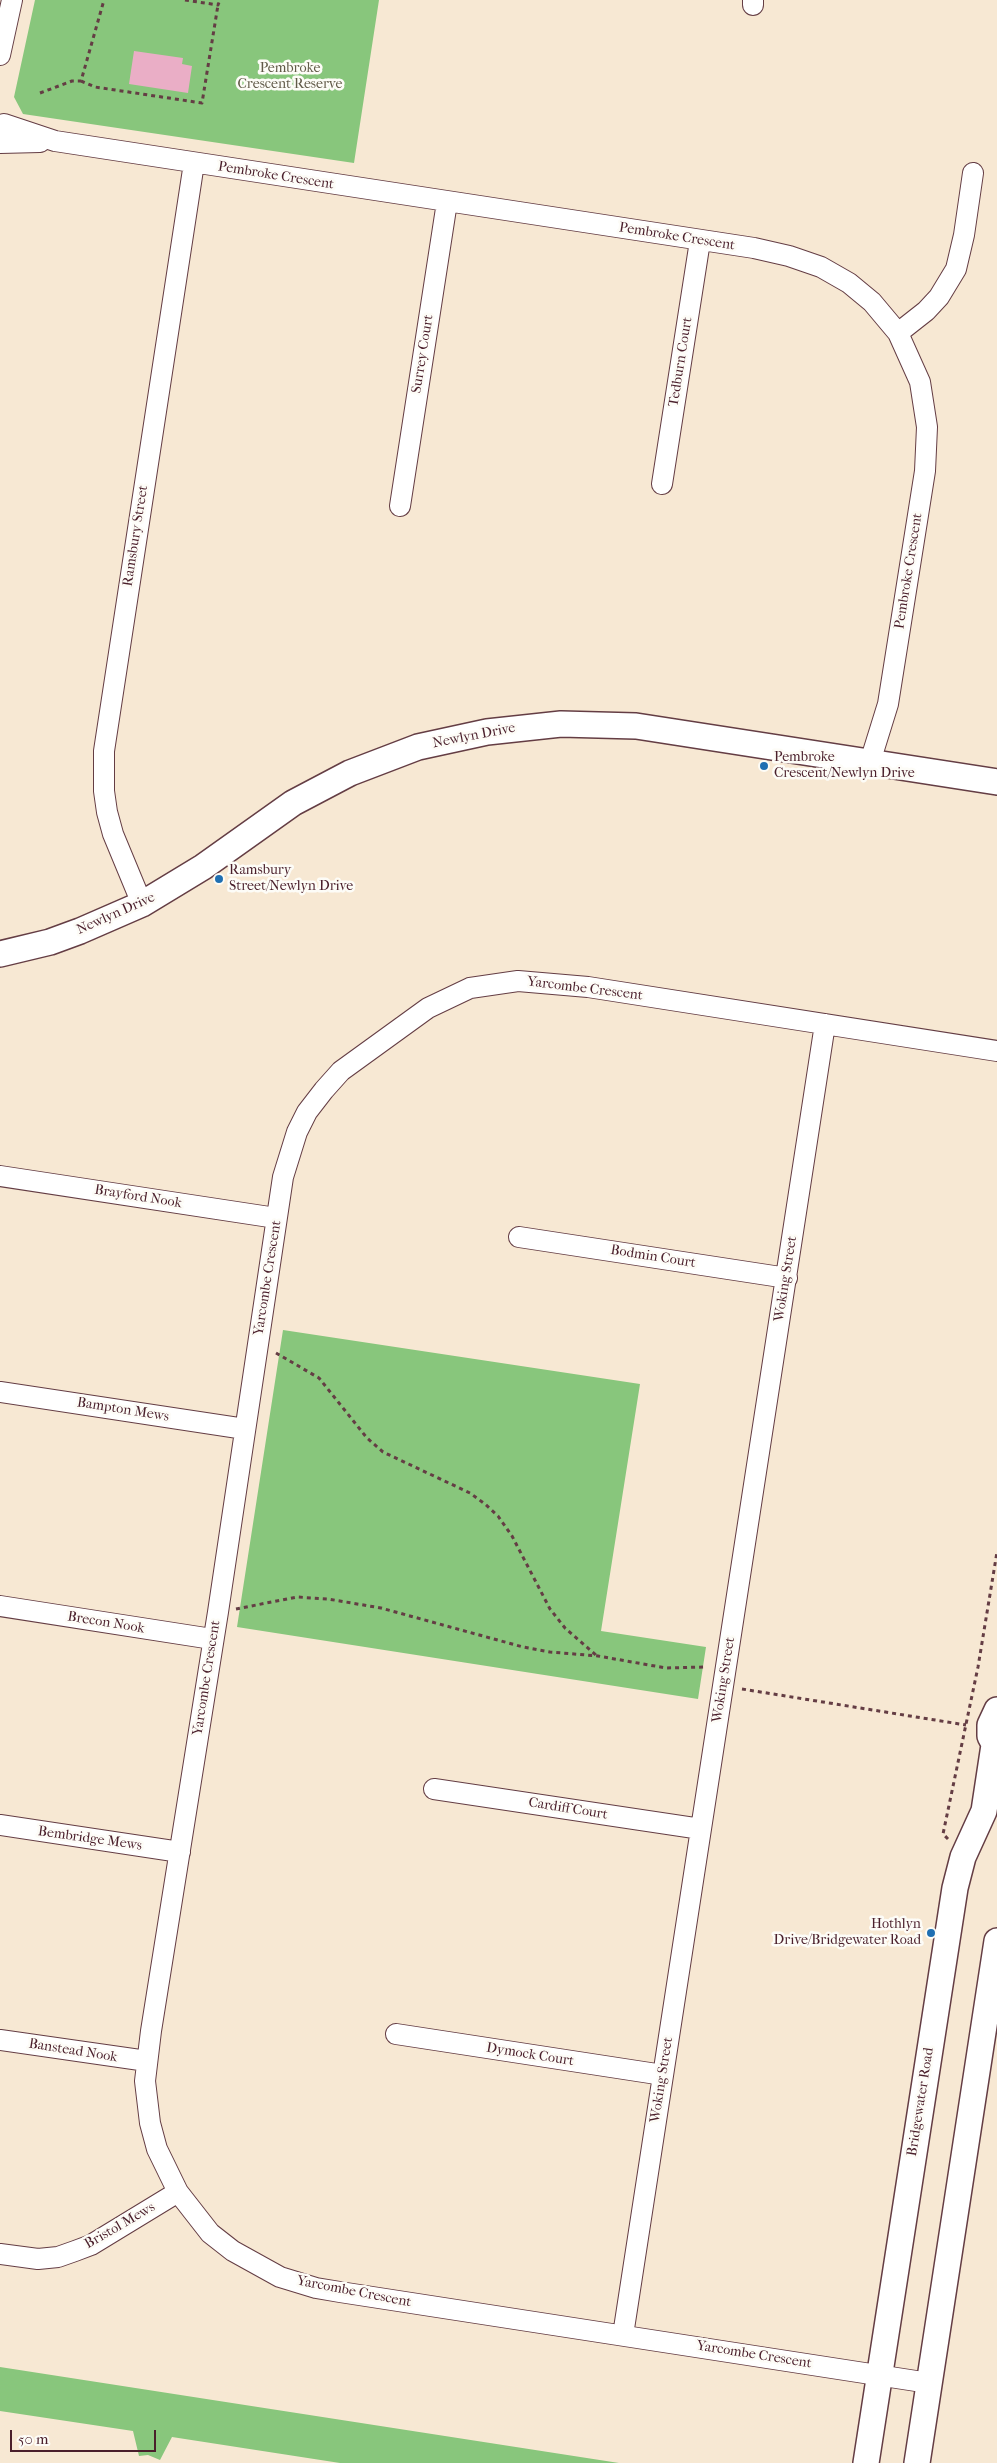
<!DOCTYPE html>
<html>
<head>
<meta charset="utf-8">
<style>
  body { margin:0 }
  #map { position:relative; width:997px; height:2463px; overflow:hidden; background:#f7e8d3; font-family:"IM FELL French Canon",serif }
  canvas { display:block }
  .scale { position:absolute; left:10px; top:2430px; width:146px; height:22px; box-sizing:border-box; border:2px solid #4a1f2b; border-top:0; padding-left:6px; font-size:15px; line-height:18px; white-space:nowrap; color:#4a1f2b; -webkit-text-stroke:4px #fdfcf7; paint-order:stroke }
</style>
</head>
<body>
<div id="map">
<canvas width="997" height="2463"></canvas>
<div class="scale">50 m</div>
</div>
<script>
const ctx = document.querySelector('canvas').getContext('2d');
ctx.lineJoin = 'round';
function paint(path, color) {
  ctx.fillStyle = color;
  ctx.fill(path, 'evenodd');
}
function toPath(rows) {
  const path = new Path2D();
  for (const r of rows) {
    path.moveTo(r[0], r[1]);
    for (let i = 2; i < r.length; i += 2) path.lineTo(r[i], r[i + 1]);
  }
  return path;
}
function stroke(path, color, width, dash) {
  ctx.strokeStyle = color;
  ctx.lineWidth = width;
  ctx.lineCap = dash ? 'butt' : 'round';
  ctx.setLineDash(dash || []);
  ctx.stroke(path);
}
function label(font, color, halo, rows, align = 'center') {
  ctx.font = font + ' "IM FELL French Canon",serif';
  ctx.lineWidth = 5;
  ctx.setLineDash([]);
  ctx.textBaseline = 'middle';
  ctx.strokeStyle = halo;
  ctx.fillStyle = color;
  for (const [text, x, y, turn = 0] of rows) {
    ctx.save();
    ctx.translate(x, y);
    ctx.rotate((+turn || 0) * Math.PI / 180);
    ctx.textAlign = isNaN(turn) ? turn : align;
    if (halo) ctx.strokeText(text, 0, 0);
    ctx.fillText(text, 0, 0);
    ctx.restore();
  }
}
const green = toPath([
  [35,0,379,0,354,163,23,114,14,97],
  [283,1330,640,1384,601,1631,706,1647,698,1699,237,1627],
  [0,2367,619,2463,340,2463,172,2437,160,2460,148,2455,139,2456,133,2431,0,2411]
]);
const building = toPath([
  [134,51,183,58,182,64,192,66,188,93,129,84]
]);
const path = toPath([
  [185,0,218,5,220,0],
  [81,81,95,87,202,103,218,5],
  [40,93,72,81,81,81,104,0],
  [276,1353,319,1378,367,1438,383,1452,470,1493,485,1504,498,1516,512,1536,550,1609,565,1628,597,1656],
  [236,1609,297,1597,328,1599,381,1608,523,1647,550,1652,598,1656,666,1668,706,1667],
  [742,1689,966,1725],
  [948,1839,943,1834,978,1667,997,1552]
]);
const minor = toPath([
  [753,5,753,0],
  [0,55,12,0],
  [4,124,55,141,754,248,789,256,821,267,849,283,872,302,898,333,920,382,927,427,925,471,888,704,870,762],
  [0,143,40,142],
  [898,333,926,311,939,297,956,269,964,235,973,173],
  [662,484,700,241],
  [400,506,447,202],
  [142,904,113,834,107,812,104,791,104,751,194,163],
  [0,1176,276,1218],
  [519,1237,787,1278],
  [0,1392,245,1429],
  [0,1606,212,1639],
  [434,1789,701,1829],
  [0,1825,180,1852],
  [396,2034,663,2075],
  [0,2040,147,2061],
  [0,2254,38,2259,58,2257,75,2251,91,2245,178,2192],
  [623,2335,825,1024],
  [929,2383,340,2292,316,2288,280,2277,233,2251,210,2233,178,2192,157,2149,150,2123,145,2081,151,2031,218,1612,283,1177,297,1132,307,1112,324,1090,341,1071,428,1008,470,988,518,981,588,987,997,1051]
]);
const tertiary = toPath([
  [0,954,50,942,80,931,142,904,203,867,293,803,350,773,418,747,487,732,561,724,636,726,997,782],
  [997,1710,990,1725,990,1736,997,1749],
  [866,2463,955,1888,963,1857,984,1811,994,1745],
  [917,2463,997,1941]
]);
const markers = [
  [764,766,5,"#1f6fb2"],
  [219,879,5,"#1f6fb2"],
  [931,1933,5,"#1f6fb2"]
];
const parkNames = [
  ["Pembroke",290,69],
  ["Crescent Reserve",290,85]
];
const streetNames = [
  ["Pembroke Crescent",276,176,9],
  ["Pembroke Crescent",677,237,9],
  ["Surrey Court",423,354,-81],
  ["Tedburn Court",681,362,-81],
  ["Ramsbury Street",136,536,-81],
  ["Pembroke Crescent",909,571,-81],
  ["Newlyn Drive",474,736,-11],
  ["Newlyn Drive",116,914,-24],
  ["Yarcombe Crescent",585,989,7],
  ["Brayford Nook",138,1197,9],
  ["Bodmin Court",653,1257,9],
  ["Yarcombe Crescent",268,1278,-81],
  ["Woking Street",786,1279,-81],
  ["Bampton Mews",123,1410,9],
  ["Brecon Nook",106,1623,9],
  ["Yarcombe Crescent",207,1678,-81],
  ["Woking Street",724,1680,-81],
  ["Cardiff Court",568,1809,9],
  ["Bembridge Mews",90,1839,8],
  ["Banstead Nook",73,2051,9],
  ["Dymock Court",530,2055,9],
  ["Woking Street",662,2080,-81],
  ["Bridgewater Road",921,2102,-81],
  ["Bristol Mews",120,2226,-30],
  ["Yarcombe Crescent",354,2292,11],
  ["Yarcombe Crescent",754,2355,9]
];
const poiNames = [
  ["Pembroke",774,758],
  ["Crescent/Newlyn Drive",774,774],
  ["Ramsbury",229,871],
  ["Street/Newlyn Drive",229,887],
  ["Hothlyn",921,1925,"right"],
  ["Drive/Bridgewater Road",921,1941,"right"]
];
paint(green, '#88c67c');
paint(building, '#eaaec6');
stroke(minor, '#643d44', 22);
stroke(tertiary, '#643d44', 28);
stroke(path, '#643d44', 3, [4, 4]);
stroke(minor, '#fff', 20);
stroke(tertiary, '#fff', 25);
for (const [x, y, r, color] of markers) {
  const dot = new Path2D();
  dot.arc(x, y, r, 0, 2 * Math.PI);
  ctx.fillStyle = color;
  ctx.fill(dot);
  stroke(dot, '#fdfcf7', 2);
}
label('14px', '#605947', '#fdfcf7', parkNames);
label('14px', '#4a1f2b', '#fdfcf7', streetNames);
label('14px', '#4a1f2b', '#fdfcf7', poiNames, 'left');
</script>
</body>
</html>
